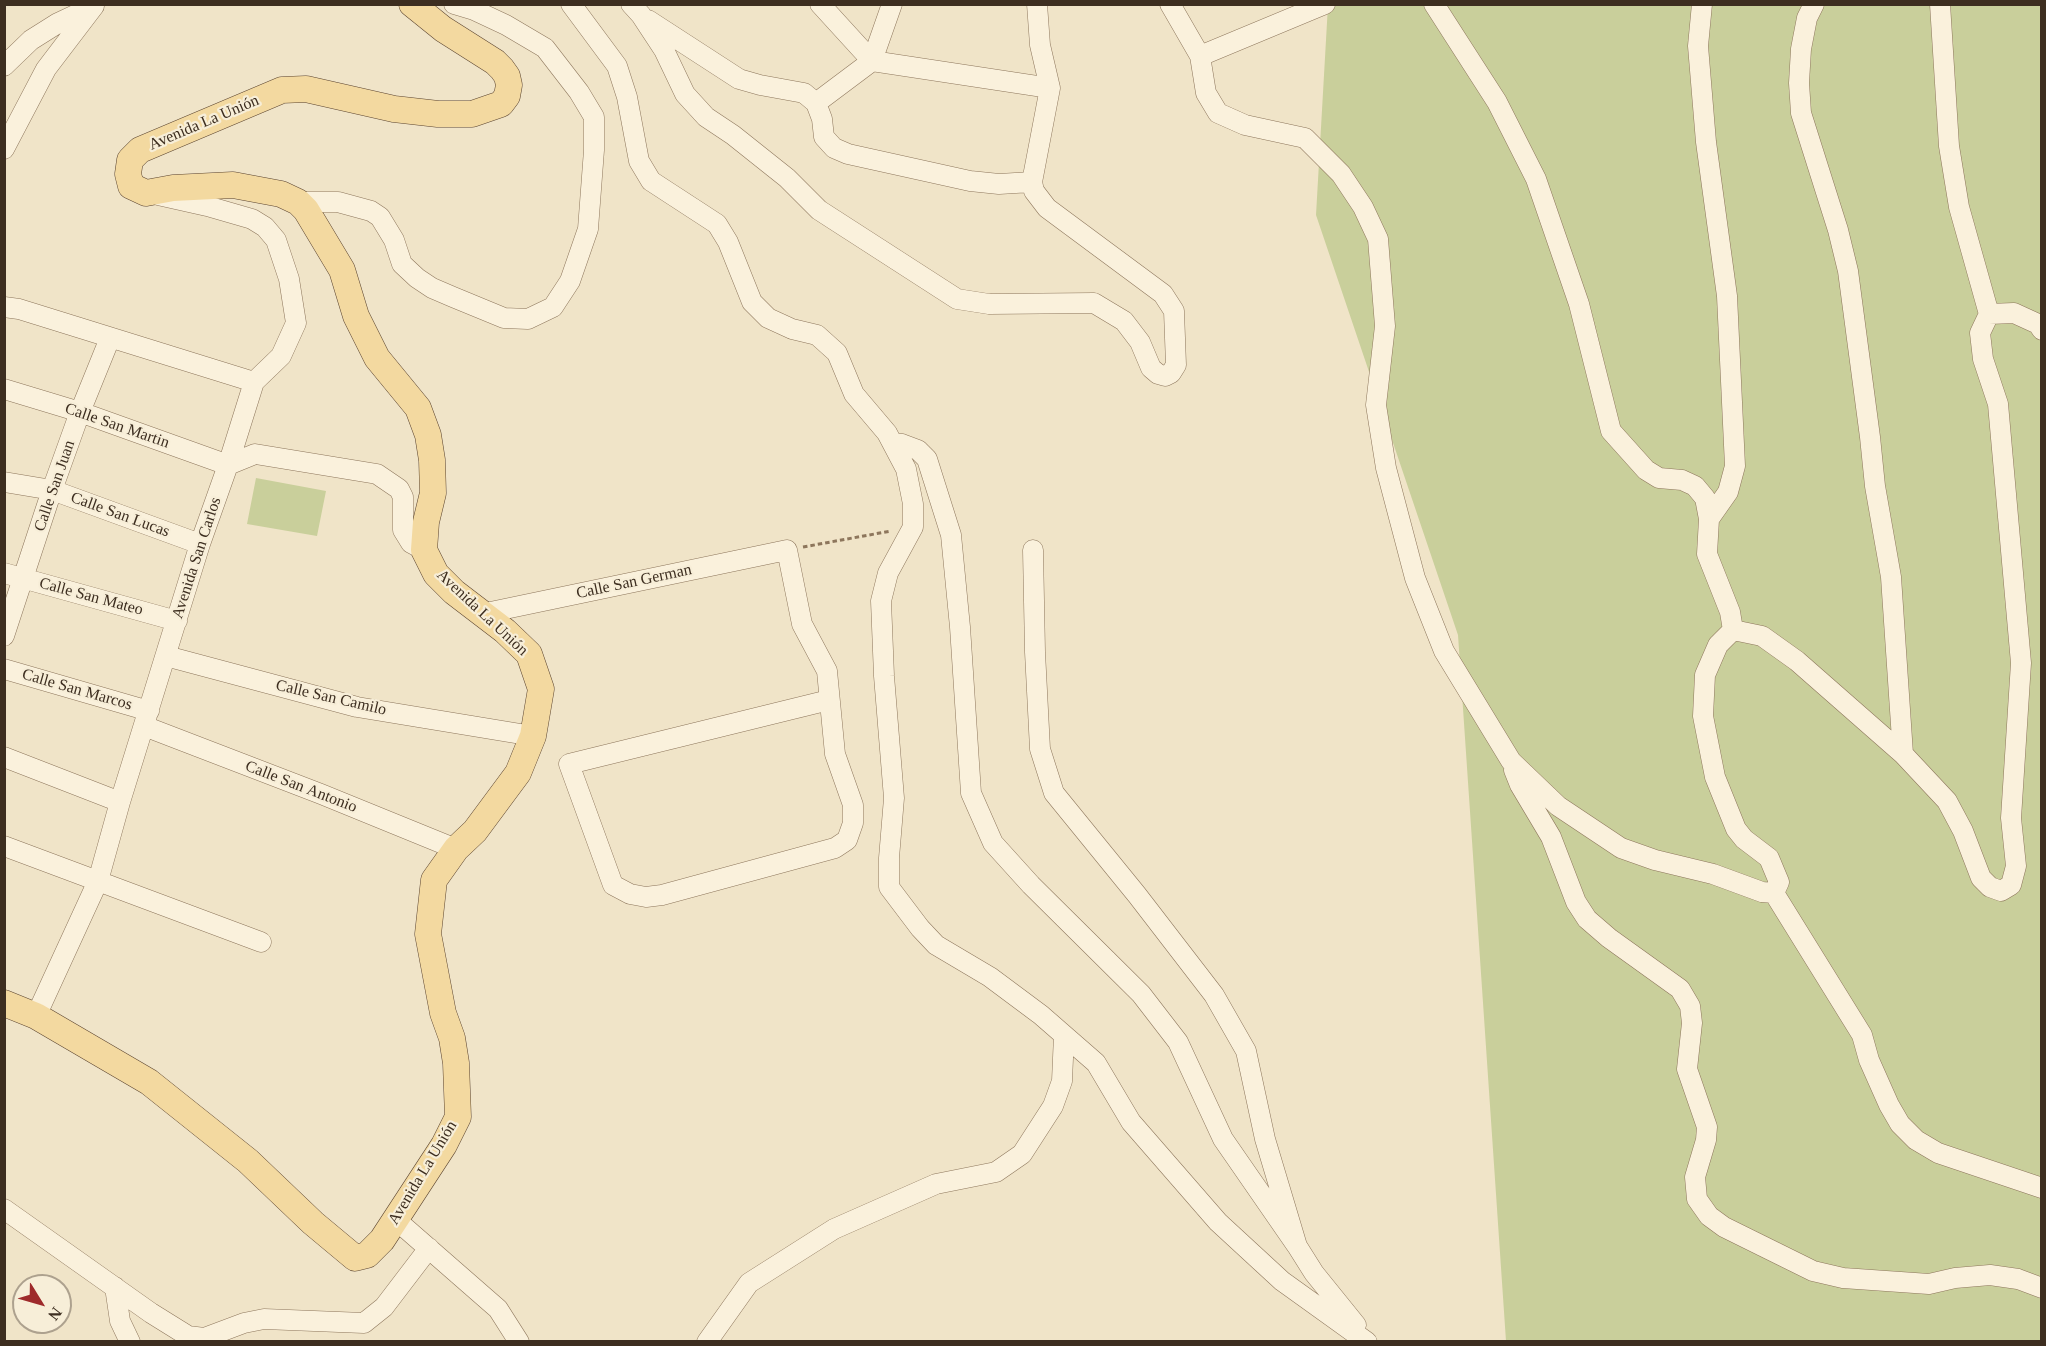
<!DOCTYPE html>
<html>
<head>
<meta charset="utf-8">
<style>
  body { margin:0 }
  #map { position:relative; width:2046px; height:1346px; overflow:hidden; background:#f0e4c8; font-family:Georgia,serif }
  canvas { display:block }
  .frame { position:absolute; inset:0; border:6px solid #3d2e20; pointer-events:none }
  .north { position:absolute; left:12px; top:1274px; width:60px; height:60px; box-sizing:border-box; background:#f7eed8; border:2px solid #ada18e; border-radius:50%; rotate:127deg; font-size:16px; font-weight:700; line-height:24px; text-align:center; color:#3d2e20 }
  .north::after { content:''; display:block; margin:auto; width:21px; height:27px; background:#9e2a2b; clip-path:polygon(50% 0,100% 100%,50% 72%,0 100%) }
</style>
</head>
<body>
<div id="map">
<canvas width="2046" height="1346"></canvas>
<div class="frame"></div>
<div class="north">N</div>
</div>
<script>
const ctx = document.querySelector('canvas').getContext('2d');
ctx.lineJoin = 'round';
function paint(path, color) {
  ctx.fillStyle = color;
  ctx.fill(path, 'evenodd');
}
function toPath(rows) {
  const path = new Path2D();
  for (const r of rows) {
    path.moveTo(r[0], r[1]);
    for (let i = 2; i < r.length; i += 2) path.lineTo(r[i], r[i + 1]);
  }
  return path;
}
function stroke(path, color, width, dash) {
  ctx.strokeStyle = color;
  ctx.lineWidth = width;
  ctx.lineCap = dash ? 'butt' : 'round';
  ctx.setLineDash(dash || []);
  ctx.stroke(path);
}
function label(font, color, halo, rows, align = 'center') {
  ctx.font = font + ' Georgia,serif';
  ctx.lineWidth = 4.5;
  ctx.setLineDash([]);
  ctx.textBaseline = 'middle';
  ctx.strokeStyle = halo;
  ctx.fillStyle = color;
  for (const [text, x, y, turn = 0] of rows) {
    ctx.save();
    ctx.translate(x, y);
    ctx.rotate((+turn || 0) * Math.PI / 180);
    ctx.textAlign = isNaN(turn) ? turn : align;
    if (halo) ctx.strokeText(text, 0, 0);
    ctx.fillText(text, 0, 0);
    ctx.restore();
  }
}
const green = toPath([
  [1328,5,2041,5,2041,1341,1506,1341,1458,635,1316,215],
  [256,478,326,491,317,536,247,524]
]);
const path = toPath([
  [803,547,891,531]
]);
const minor = toPath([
  [571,4,617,66,627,97,639,161,651,181,717,224,728,242,752,302,768,318,792,329,817,335,837,353,854,394,887,433,906,469,913,504,913,527,888,573,881,601,884,676,894,798,889,858,889,887,920,928,936,945,990,977,1041,1015,1096,1063,1131,1122,1218,1222,1282,1281,1367,1342],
  [631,4,641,15,664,50,685,94,706,117,733,135,787,178,819,210,957,299,989,304,1094,303,1124,321,1140,342,1151,368,1158,374,1165,376,1171,373,1176,365,1174,311,1163,294,1047,208,1034,191,1032,182,1050,88,1040,45,1037,4],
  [820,4,872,61,1050,88],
  [1170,4,1200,56,1206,93,1218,113,1245,125,1305,138,1341,174,1363,207,1378,239,1385,326,1376,405,1386,468,1415,578,1444,651,1511,761,1558,806,1621,848,1655,860,1713,874,1762,892,1774,893,1779,882,1769,858,1744,839,1736,829,1715,777,1703,716,1705,675,1718,645,1733,630,1762,636,1797,661,1903,754,1947,801,1963,831,1981,878,1990,887,2001,891,2011,885,2016,866,2011,818,2021,663,1998,404,1983,359,1980,333,1989,314,2014,313,2038,324,2042,330],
  [1434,4,1497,102,1536,179,1579,304,1611,431,1646,470,1659,478,1682,480,1695,486,1705,498,1709,519],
  [1702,4,1698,46,1706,142,1727,296,1735,466,1728,492,1709,519,1707,554,1730,612,1733,630],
  [1814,4,1807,18,1801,49,1799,83,1801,113,1838,230,1848,271,1870,437,1875,486,1891,577,1903,754],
  [1940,4,1949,146,1959,207,1989,314],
  [648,20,739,79,760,85,804,93,816,103,822,119,824,137,834,148,848,154,970,181,999,184,1032,182],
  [1200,56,1325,4],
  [4,66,31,40,58,23,92,7],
  [816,103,872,61,892,4],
  [4,149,46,69,94,6],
  [298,202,338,202,371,211,380,217,394,240,402,264,417,278,432,288,453,297,504,318,528,319,553,307,570,281,588,229,594,150,594,117,579,92,545,48,506,25,474,10,454,4],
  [4,307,19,309,254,382],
  [4,389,80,412,228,465,255,454,377,474,399,489,403,497,403,530,411,543,424,550],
  [892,443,902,444,918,450,927,459,951,535,960,627,971,793,993,843,1031,885,1141,994,1178,1042,1223,1139,1297,1246],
  [4,482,52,490,200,544],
  [1033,550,1035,652,1040,749,1054,793,1137,895,1214,995,1246,1051,1265,1139,1297,1246,1314,1273,1356,1325],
  [4,573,177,621],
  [481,614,787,550,802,624,827,671,835,754,853,805,853,823,847,840,835,848,662,895,646,897,630,894,613,885,569,764,829,700],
  [4,636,52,490,80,412,110,338],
  [166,656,357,707,533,736],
  [4,669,149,711],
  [144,726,321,794,456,849],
  [4,757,120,802],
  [1514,770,1520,785,1551,837,1576,902,1587,919,1609,938,1680,989,1690,1006,1692,1023,1687,1069,1707,1127,1706,1140,1695,1177,1697,1199,1709,1216,1724,1227,1813,1271,1843,1278,1929,1284,1955,1278,1990,1275,2018,1279,2042,1288],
  [4,846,261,942],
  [1774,893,1862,1035,1869,1060,1889,1105,1900,1124,1916,1140,1938,1153,2042,1188],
  [36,1016,98,881,120,802,200,544,228,465,254,382,281,356,296,323,289,279,276,240,265,227,252,219,207,206,158,195],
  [4,1209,151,1313,188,1336,204,1338,244,1323,264,1319,364,1323,384,1307,429,1248],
  [395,1219,498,1309,519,1342],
  [115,1287,120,1321,130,1342],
  [707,1342,749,1283,834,1229,936,1184,996,1172,1022,1154,1053,1106,1062,1081,1064,1035]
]);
const major = toPath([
  [4,1003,36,1016,149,1082,248,1161,313,1223,355,1258,367,1255,382,1240,444,1145,458,1117,456,1063,452,1038,443,1013,428,934,434,880,456,849,475,831,518,773,533,736,541,689,529,654,505,631,454,592,436,574,424,550,426,522,433,493,432,460,428,435,418,408,377,358,356,316,342,270,306,210,298,202,281,194,233,185,173,188,146,193,131,186,128,174,130,160,140,150,282,90,306,89,394,109,438,114,472,114,501,104,507,96,509,85,507,76,502,69,495,62,443,29,412,4]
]);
const streetNames = [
  ["Avenida La Unión",204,123,-23],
  ["Calle San Martin",117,426,19],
  ["Calle San Juan",55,486,-71],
  ["Calle San Lucas",120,515,20],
  ["Avenida San Carlos",197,558,-72],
  ["Calle San German",634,582,-12],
  ["Calle San Mateo",91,597,15],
  ["Avenida La Unión",482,613,43],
  ["Calle San Marcos",77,690,16],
  ["Calle San Camilo",331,698,13],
  ["Calle San Antonio",301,787,21],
  ["Avenida La Unión",423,1173,-59]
];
paint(green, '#c9cf9b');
stroke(minor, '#8d765c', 21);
stroke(major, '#5b4430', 27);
stroke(path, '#8d765c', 3, [4.5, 3]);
stroke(minor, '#faf1dc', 20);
stroke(major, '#f3d9a0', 26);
label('16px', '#3d2e20', '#f7eed8', streetNames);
</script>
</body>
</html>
